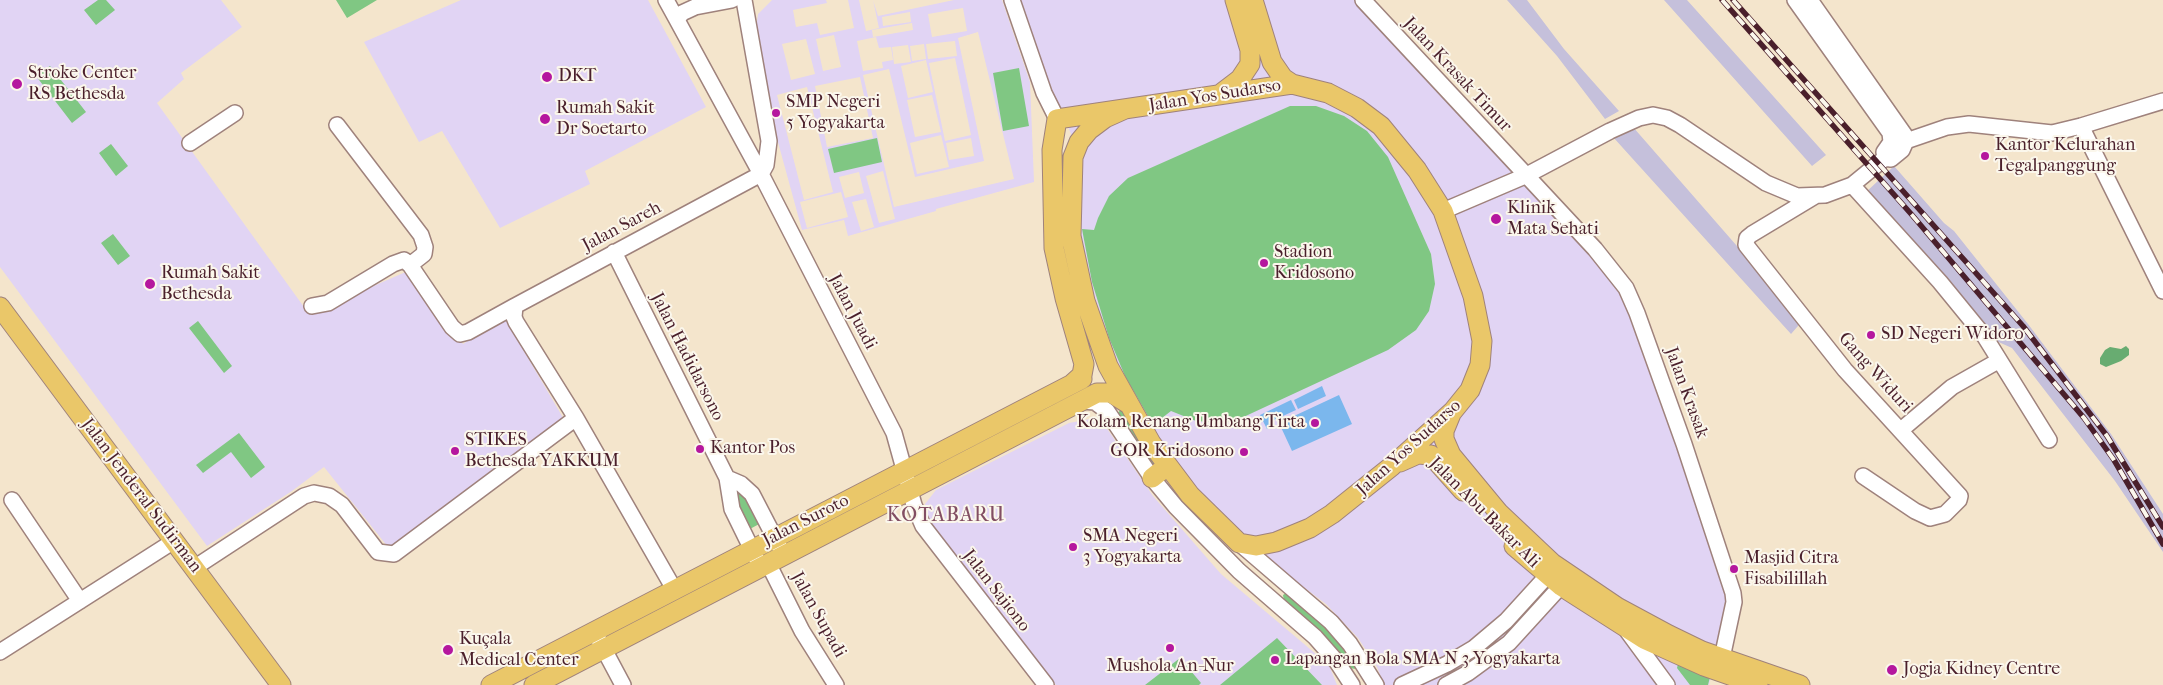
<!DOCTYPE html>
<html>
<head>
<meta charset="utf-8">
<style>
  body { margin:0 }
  canvas { display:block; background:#f4e5cc }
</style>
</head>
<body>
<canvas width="2163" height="685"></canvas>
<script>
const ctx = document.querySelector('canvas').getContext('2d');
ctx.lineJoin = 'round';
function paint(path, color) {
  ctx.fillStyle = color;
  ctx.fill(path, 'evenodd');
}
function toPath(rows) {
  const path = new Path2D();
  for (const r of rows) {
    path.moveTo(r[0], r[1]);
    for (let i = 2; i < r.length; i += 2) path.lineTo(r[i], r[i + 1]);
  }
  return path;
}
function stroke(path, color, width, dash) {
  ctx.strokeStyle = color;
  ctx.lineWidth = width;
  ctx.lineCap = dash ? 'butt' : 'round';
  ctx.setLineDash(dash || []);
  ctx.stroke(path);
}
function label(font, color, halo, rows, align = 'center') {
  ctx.font = font + ' "IM FELL French Canon",serif';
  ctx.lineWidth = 4;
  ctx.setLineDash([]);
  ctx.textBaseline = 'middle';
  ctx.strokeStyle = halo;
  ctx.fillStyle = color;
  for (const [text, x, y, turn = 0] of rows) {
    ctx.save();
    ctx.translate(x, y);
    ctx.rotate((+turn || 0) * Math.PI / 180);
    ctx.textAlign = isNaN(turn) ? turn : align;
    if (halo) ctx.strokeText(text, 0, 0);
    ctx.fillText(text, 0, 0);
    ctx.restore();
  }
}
const built = toPath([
  [0,0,221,0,242,27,181,73,184,79,157,103,309,314,408,271,463,344,504,317,565,421,392,552,324,467,292,491,207,546,0,267],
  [461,0,648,0,706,107,585,171,590,184,500,228,442,131,419,142,364,42],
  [772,0,826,0,827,3,793,10,796,27,817,23,820,35,854,28,848,0,859,0,866,31,879,28,873,0,878,16,954,0,1002,0,1030,82,1034,182,936,209,936,211,848,236,844,220,802,230,764,91,755,37,758,14],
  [963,8,967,31,932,37,928,14],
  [910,12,911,22,883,26,882,17],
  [912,23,913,30,873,37,872,30],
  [978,32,1014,179,894,207,863,75,889,69,915,177,984,161,958,38],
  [834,35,841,67,823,71,816,39],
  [876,37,879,48,891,47,893,60,882,62,883,68,863,71,857,41],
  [806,39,815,74,791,80,782,44],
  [955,41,957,56,928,59,926,44],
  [924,44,926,59,912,61,910,46],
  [908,45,911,62,894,64,892,47],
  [955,58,971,135,945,141,929,63],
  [926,60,933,92,908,98,901,66],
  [860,77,873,138,827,147,815,86],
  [807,87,833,192,804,200,777,95],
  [932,95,941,132,915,137,907,100],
  [941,135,949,167,917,174,910,143],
  [971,138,974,156,949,160,946,143],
  [883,171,895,219,879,223,866,176],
  [859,172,864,193,845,198,839,177],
  [841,192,848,217,807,228,800,202],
  [866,199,874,227,861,231,852,202],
  [1014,0,1356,0,1595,250,1632,309,1726,594,1720,641,1709,685,1384,685,1377,667,1358,638,1326,604,1294,580,1212,508,1186,479,1149,423,1116,363,1085,266,1079,225,1080,173,1083,162],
  [1090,419,1100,421,1108,430,1153,496,1221,574,1329,665,1337,685,1056,685,1022,645,929,520,925,512,925,504,936,490,1069,423]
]);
const industrial = toPath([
  [1507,0,1527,0,1564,49,1619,111,1605,119,1557,56],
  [1664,0,1687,0,1826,155,1812,166],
  [1633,127,1792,309,1798,318,1798,326,1791,334,1613,137],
  [1894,166,1944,223,1954,231,2028,324,2111,434,2163,514,2163,552,2115,481,2012,348,1994,340,1864,194]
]);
const green = toPath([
  [98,0,106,0,115,10,96,25,84,10],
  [336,0,377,0,347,18],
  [50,66,86,112,72,123,36,76],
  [1019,68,1029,126,1003,131,993,73],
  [1290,106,1316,106,1344,116,1367,131,1388,157,1431,254,1435,284,1429,311,1416,330,1388,350,1237,420,1222,423,1196,421,1171,411,1153,425,1125,376,1109,338,1092,282,1082,229,1094,230,1098,218,1109,196,1128,178],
  [877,138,882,162,834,173,828,149],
  [111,144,128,166,116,176,99,153],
  [113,234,130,256,118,265,101,243],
  [198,321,232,366,224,373,189,328],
  [1122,408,1159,464,1154,469,1117,414],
  [239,433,265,467,251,478,231,452,203,473,196,465],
  [736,490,742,491,763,522,748,530,739,511],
  [1286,593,1326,625,1357,665,1356,669,1349,668,1284,601,1283,595],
  [1277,638,1322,685,1220,685],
  [1180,658,1201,683,1199,685,1145,685],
  [1678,664,1710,677,1708,685,1690,685,1677,668]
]);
const forest = toPath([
  [2126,346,2129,349,2129,355,2121,361,2106,367,2100,364,2100,358,2105,350,2110,347,2121,349]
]);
const water = toPath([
  [1322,386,1326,396,1298,409,1294,400],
  [1339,395,1352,424,1292,451,1279,423],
  [1291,400,1296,410,1272,421,1274,426,1267,429,1260,415]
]);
const minor = toPath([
  [666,0,677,20],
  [732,0,695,7,682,13,677,20,761,174,894,433,914,505,923,526,1046,685],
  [744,0,769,141,766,165,761,174],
  [1012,0,1044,93,1057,119],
  [1363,0,1595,249,1626,288,1637,313,1684,444,1733,593,1734,602,1722,658],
  [1795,0,1890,133,1891,142,1884,152,1885,158],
  [1810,0,1904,134,1906,141,1902,150,1891,159,1885,158],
  [337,125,421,235,425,247,424,254,410,265],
  [2081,126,2163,291],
  [1906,141,1947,127,1969,124,2052,133,2081,126,2163,101],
  [190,143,235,113],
  [1852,185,1940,282,1985,337,2049,440],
  [1815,196,1752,234,1747,238,1746,245,1845,370,1960,496,1959,500,1945,514,1930,518,1915,511,1863,476],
  [1443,211,1525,176,1610,131,1639,118,1653,115,1667,118,1680,125,1766,183,1797,196,1825,195,1852,185,1885,158],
  [614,252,727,478,732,509,757,560],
  [312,306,328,303,393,264,404,260,410,265,452,327,460,334,468,332,515,306],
  [1081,401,1095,402,1107,411,1152,478,1176,507,1239,571,1315,637,1337,662,1352,685],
  [1901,430,1952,387,1998,361],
  [727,478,741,484,752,494,780,548],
  [12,500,80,601],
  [1239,543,1331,622,1350,644,1376,685],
  [768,563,802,631,836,685],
  [194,568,304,496,314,493,329,496,342,505,378,552,394,554,576,418],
  [674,589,576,418,516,322,514,317,515,306,761,174],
  [1628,632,1667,685],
  [599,640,623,685],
  [0,652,174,541],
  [1402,685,1447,664,1474,648,1506,621,1547,576],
  [1446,685,1468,673,1509,643,1561,586]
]);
const major = toPath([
  [1253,0,1272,62,1283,78,1292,84],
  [1219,95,1240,79,1250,64,1250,50,1235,0],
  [0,307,281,685],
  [1072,384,1082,375,1084,364,1065,298,1054,248,1052,150,1057,119,1292,84,1328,93,1357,108,1381,126,1417,170,1443,211,1473,296,1482,341,1480,365,1470,390,1453,411,1392,466,1332,514,1310,528,1276,542,1256,546,1239,543,1190,495,1151,443,1108,366,1085,301,1071,236,1073,157,1079,142,1089,130,1105,118,1125,109],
  [1451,414,1444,431,1444,439,1451,455,1499,513,1552,563,1617,607,1669,635,1702,651,1800,685],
  [1400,462,1418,454,1431,455,1463,491],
  [1152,478,1167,466],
  [1514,546,1561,586,1644,639,1704,666,1758,685],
  [491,685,1082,379],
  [534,685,1097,393,1111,393,1127,403]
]);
const rail = toPath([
  [1722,0,1912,215,2084,418,2114,460,2163,544],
  [1733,0,2023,326,2107,436,2163,527]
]);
const markers = [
  [547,77,6,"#b5179e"],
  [17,84,6,"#b5179e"],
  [776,113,5,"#b5179e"],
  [545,119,6,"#b5179e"],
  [1985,156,5,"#b5179e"],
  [1496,219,6,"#b5179e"],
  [1264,263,5,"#b5179e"],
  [150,284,6,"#b5179e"],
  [1871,335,5,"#b5179e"],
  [1315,423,5,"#b5179e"],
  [700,449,5,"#b5179e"],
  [455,451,5,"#b5179e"],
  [1244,452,5,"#b5179e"],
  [1073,547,5,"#b5179e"],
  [1734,569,5,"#b5179e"],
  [1170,648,5,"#b5179e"],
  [448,650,6,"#b5179e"],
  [1275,660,5,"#b5179e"],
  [1892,670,6,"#b5179e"]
];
const poiNames = [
  ["Stroke Center",28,74],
  ["RS Bethesda",28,95],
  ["DKT",558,77],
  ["SMP Negeri",786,103],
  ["5 Yogyakarta",786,124],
  ["Rumah Sakit",556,109],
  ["Dr Soetarto",556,130],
  ["Kantor Kelurahan",1995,146],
  ["Tegalpanggung",1995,167],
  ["Klinik",1507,209],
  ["Mata Sehati",1507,230],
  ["Stadion",1274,253],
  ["Kridosono",1274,274],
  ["Rumah Sakit",161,274],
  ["Bethesda",161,295],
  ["SD Negeri Widoro",1881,335],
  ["Kolam Renang Umbang Tirta",1305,423,"right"],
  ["STIKES",465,441],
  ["Bethesda YAKKUM",465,462],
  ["Kantor Pos",710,449],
  ["GOR Kridosono",1234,452,"right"],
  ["SMA Negeri",1083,537],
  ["3 Yogyakarta",1083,558],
  ["Masjid Citra",1744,559],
  ["Fisabilillah",1744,580],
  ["Kuçala",459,640],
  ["Medical Center",459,661],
  ["Lapangan Bola SMA N 3 Yogyakarta",1285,660],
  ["Mushola An-Nur",1170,667,"center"],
  ["Jogja Kidney Centre",1903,670]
];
const streetNames = [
  ["Jalan Krasak Timur",1457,75,47],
  ["Jalan Yos Sudarso",1215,96,-9],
  ["Jalan Sareh",622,227,-28],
  ["Jalan Juadi",852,312,62],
  ["Jalan Hadidarsono",687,357,63],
  ["Gang Widuri",1875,373,48],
  ["Jalan Krasak",1686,393,70],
  ["Jalan Yos Sudarso",1409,448,-42],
  ["Jalan Jenderal Sudirman",141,496,53],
  ["Jalan Abu Bakar Ali",1484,513,45],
  ["Jalan Suroto",806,521,-27],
  ["Jalan Sajiono",996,591,52],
  ["Jalan Supadi",818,615,61]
];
const quarterNames = [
  ["KOTABARU",946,516]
];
paint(built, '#e1d4f4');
paint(industrial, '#c5c0db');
paint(green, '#80c783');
paint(forest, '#68ac71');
paint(water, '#7bb7ed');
stroke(minor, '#9f827c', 18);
stroke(major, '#9f827c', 21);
stroke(minor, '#fff', 15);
stroke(major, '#eac769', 19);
stroke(rail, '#4a1f2b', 5.5);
stroke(rail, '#fbf7ec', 4, [11]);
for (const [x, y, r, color] of markers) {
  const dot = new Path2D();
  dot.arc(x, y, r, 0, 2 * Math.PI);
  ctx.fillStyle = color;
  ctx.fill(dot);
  stroke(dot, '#fbf7ec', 2);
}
label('18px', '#4a1f2b', '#fbf7ec', poiNames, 'left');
label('18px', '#4a1f2b', '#fbf7ec', streetNames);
ctx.letterSpacing = '1px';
label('20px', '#824e63', '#fbf7ec', quarterNames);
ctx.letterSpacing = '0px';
</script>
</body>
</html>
